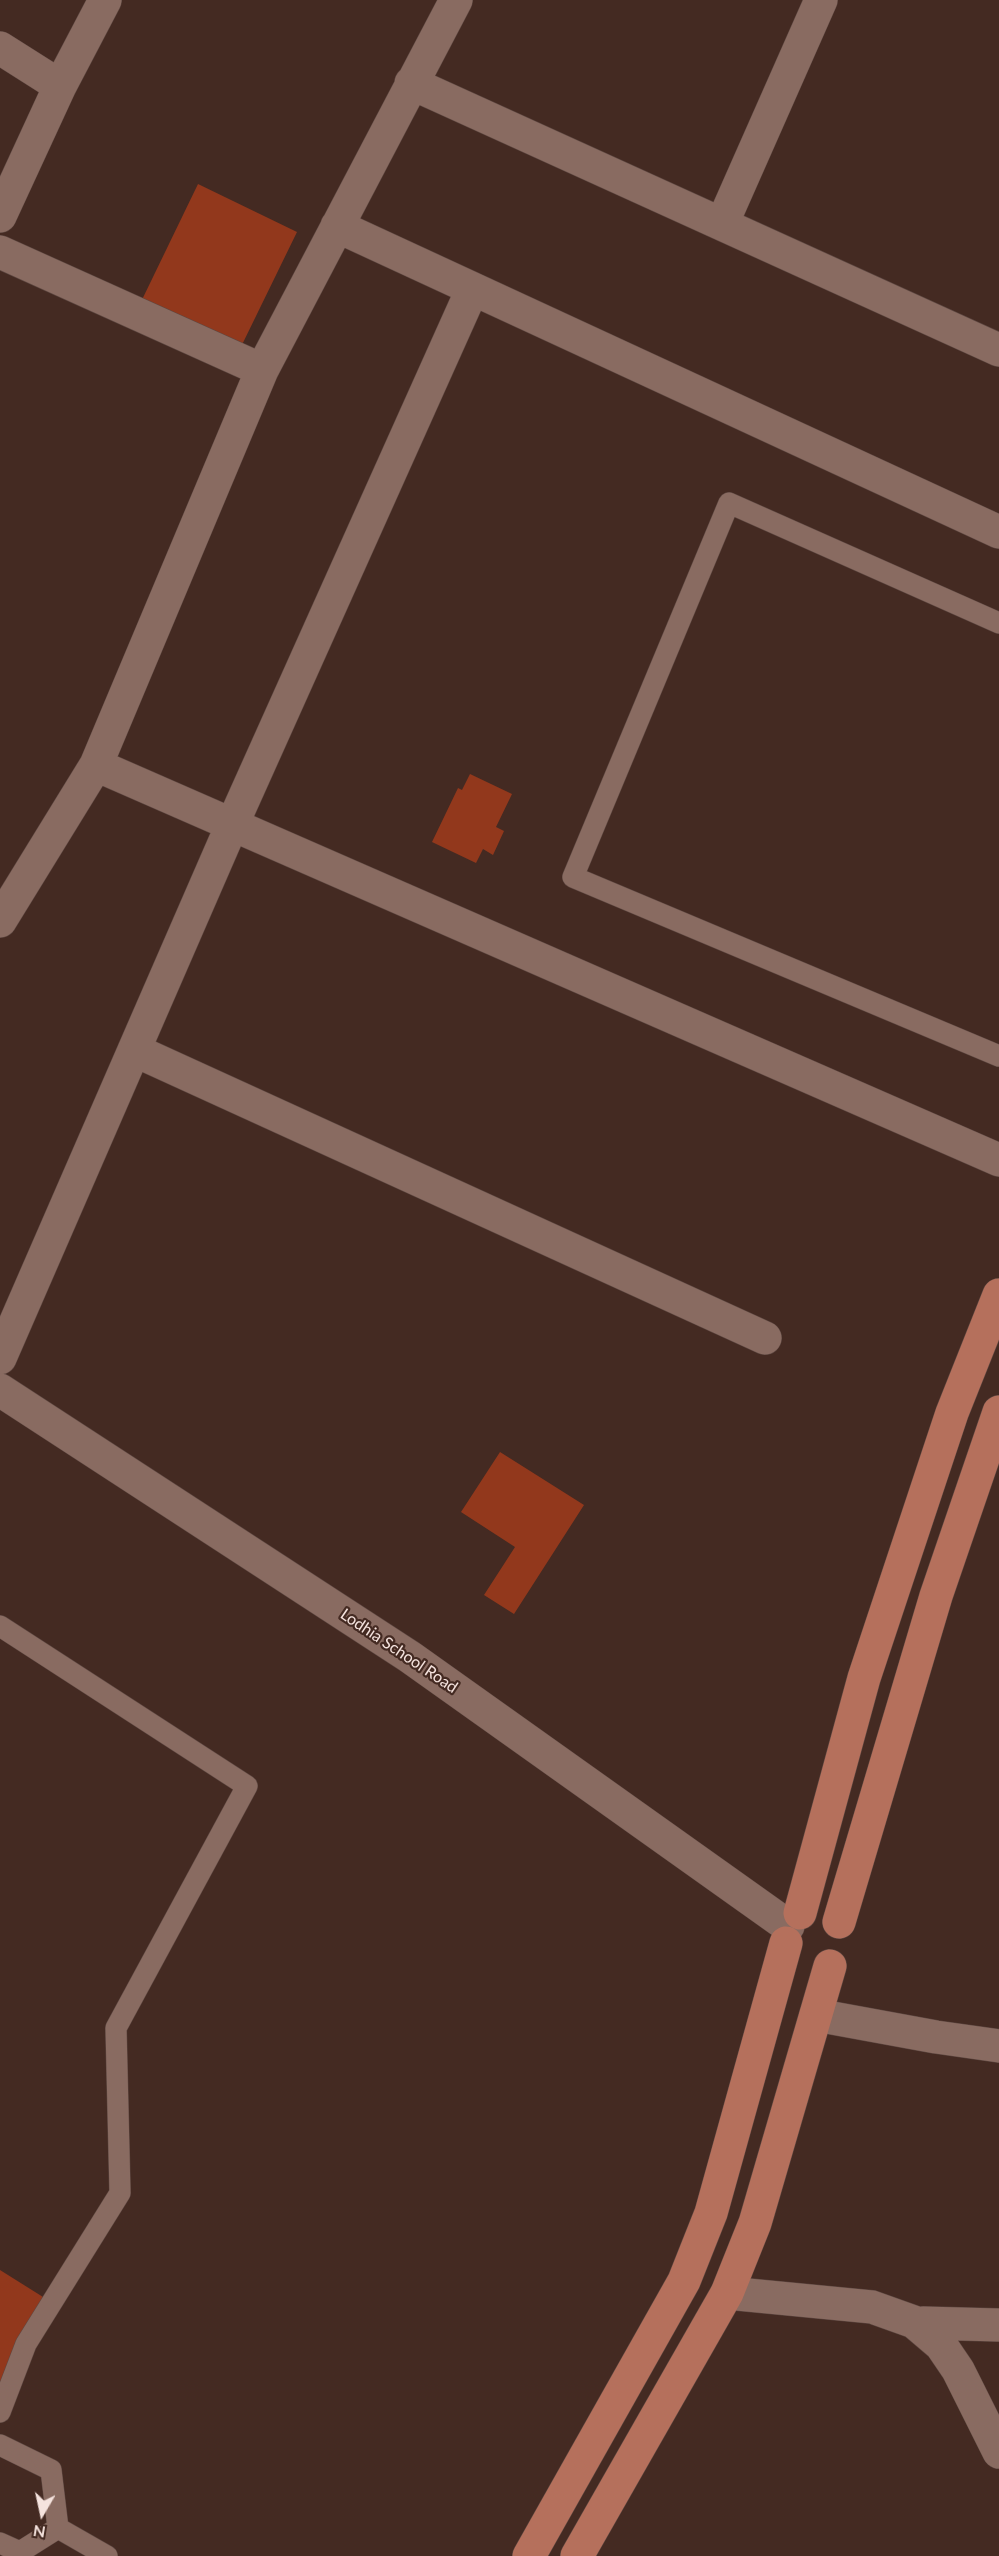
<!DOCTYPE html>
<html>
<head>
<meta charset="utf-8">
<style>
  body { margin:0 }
  #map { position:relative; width:999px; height:2556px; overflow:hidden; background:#442a22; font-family:Lato,sans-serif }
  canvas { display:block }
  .north { position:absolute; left:12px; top:2484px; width:60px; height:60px; -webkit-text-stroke:4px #442a22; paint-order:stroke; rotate:189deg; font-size:16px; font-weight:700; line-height:24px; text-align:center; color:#f5e3de }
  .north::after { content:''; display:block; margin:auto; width:21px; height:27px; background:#f5e3de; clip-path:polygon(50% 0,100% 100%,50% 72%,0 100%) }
</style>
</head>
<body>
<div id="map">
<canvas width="999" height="2556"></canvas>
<div class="north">N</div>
</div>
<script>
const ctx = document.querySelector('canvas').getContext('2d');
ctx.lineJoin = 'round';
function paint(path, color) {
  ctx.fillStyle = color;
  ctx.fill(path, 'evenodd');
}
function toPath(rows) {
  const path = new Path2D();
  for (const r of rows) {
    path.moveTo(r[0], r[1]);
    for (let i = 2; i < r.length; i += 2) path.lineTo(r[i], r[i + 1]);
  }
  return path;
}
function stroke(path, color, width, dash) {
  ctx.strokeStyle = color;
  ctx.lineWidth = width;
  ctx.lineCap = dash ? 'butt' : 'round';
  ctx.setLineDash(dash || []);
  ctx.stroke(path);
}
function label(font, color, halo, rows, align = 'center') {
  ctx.font = font + ' Lato,sans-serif';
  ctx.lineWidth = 4.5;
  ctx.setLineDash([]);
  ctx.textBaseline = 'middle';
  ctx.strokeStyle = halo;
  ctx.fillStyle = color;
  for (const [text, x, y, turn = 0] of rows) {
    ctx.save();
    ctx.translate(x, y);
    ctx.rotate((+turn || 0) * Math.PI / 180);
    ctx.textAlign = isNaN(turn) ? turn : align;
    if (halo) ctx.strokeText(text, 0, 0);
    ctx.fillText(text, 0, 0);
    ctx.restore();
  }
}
const building = toPath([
  [198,184,297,232,237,355,138,308],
  [470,774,512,794,496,827,504,831,493,855,483,849,476,863,432,842,458,788,462,790],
  [500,1452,584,1505,514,1614,484,1595,515,1547,461,1512],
  [0,2270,51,2302,0,2382]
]);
const lane = toPath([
  [999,623,729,503,573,877,999,1056],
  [0,1626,247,1786,116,2028,120,2193,26,2344,0,2412],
  [0,2445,51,2470,58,2528],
  [58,2528,107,2556],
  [0,2543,20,2552,58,2528]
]);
const street = toPath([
  [0,48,60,86,0,216],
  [411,83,999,350],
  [60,86,105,0],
  [722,224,821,0],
  [337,226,999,532],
  [0,252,262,370,96,765,0,921],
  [262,370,456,0],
  [96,765,999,1160],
  [134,1050,765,1338],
  [0,1358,232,825,472,290],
  [727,2293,872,2307,914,2322,941,2345,958,2370,999,2452],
  [933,2335,923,2323,999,2325]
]);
const secondary = toPath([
  [0,1390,410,1657,788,1926],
  [816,2015,936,2037,999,2046]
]);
const primary = toPath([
  [800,1913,864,1678,952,1413,999,1295],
  [839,1922,936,1596,999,1412],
  [529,2556,684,2281,711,2213,786,1943],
  [577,2556,727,2293,755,2223,830,1966]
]);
const streetNames = [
  ["Lodhia School Road",399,1651,34]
];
paint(building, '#92381c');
stroke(lane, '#5e4842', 22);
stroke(street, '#5e4842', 34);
stroke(secondary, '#5e4842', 34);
stroke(primary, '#5e4842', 34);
stroke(lane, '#896b61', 21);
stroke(street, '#896b61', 33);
stroke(secondary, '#896b61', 33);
stroke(primary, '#b5705c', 33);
label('16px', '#f5e3de', '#442a22', streetNames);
</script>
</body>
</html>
